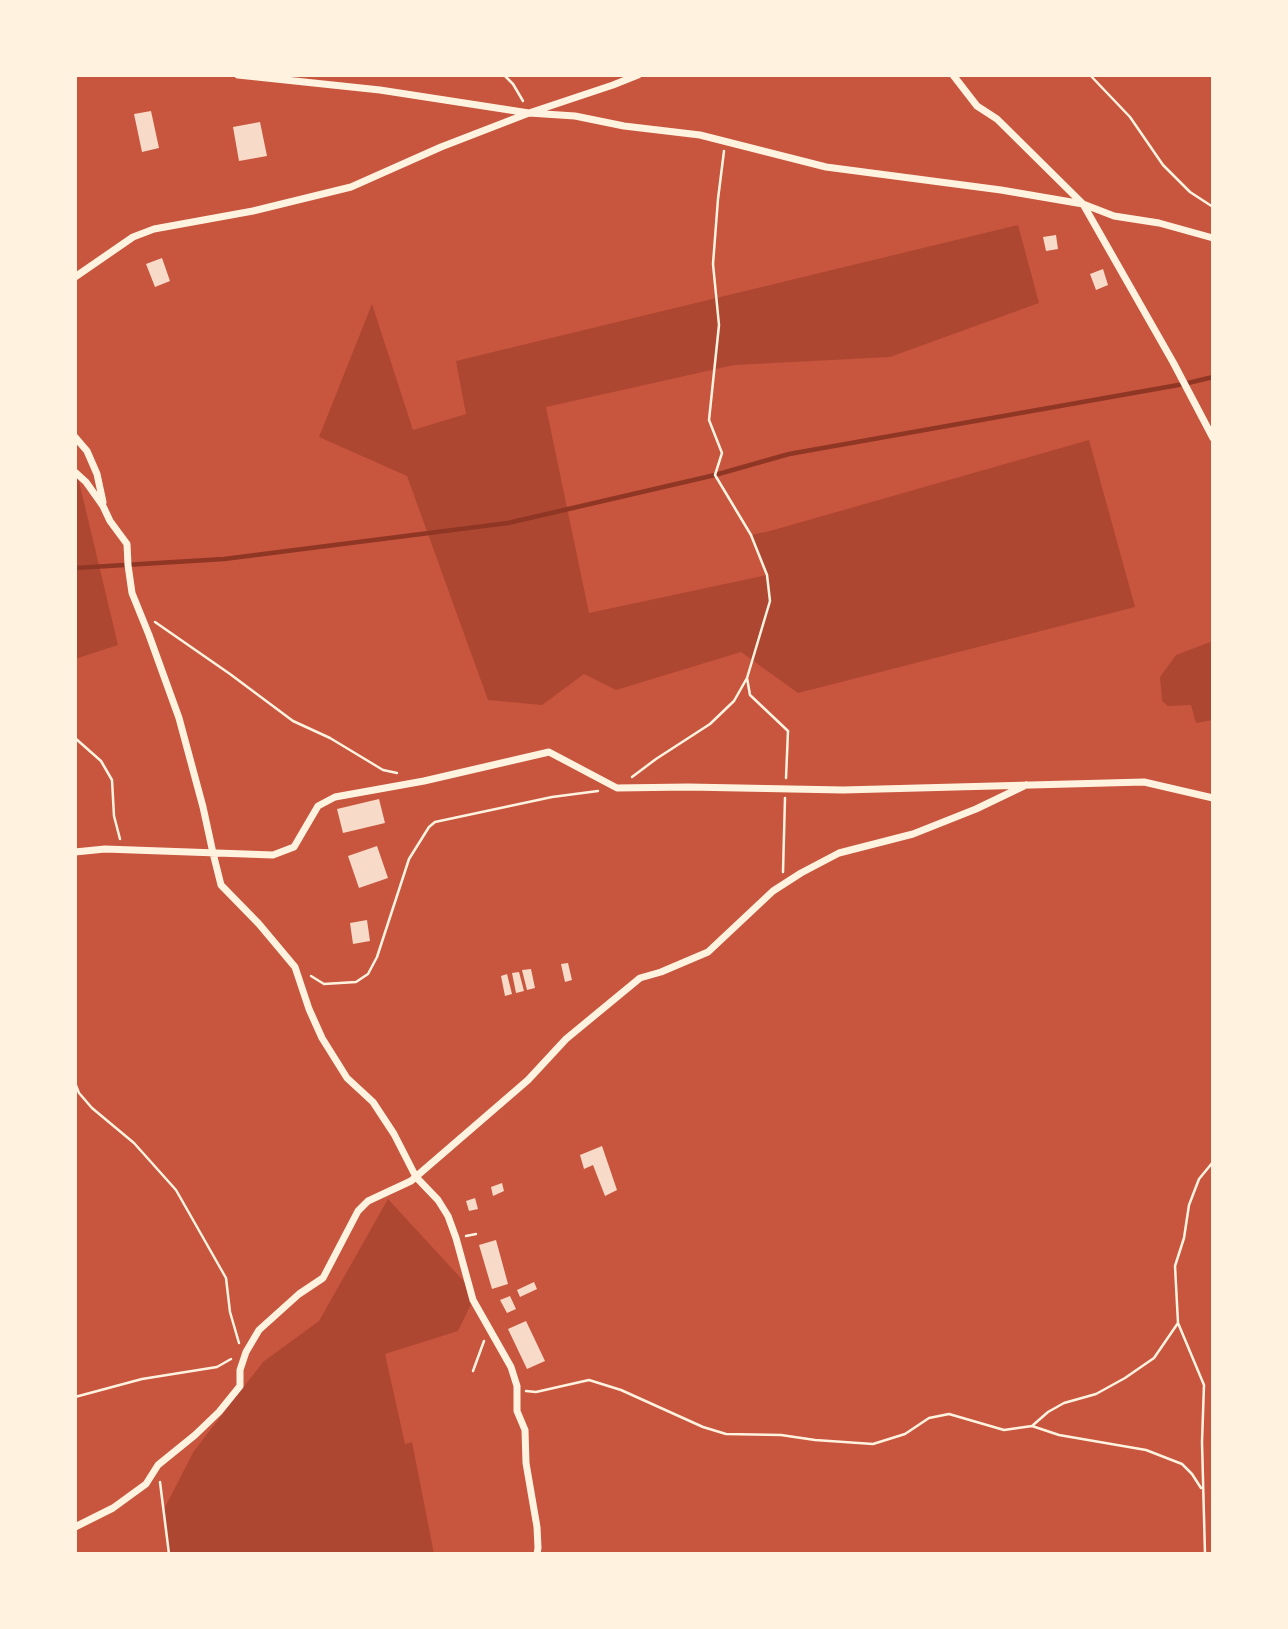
<!DOCTYPE html>
<html>
<head>
<meta charset="utf-8">
<style>
  body { margin:0 }
  #map { position:relative; width:1288px; height:1629px; overflow:hidden; background:#c8553d; font-family:Ubuntu,sans-serif }
  canvas { display:block }
  .frame { position:absolute; inset:0; border:77px solid #fff3e0; pointer-events:none }
</style>
</head>
<body>
<div id="map">
<canvas width="1288" height="1629"></canvas>
<div class="frame"></div>
</div>
<script>
const ctx = document.querySelector('canvas').getContext('2d');
ctx.lineJoin = 'round';
function paint(path, color) {
  ctx.fillStyle = color;
  ctx.fill(path, 'evenodd');
}
function toPath(rows) {
  const path = new Path2D();
  for (const r of rows) {
    path.moveTo(r[0], r[1]);
    for (let i = 2; i < r.length; i += 2) path.lineTo(r[i], r[i + 1]);
  }
  return path;
}
function stroke(path, color, width, dash) {
  ctx.strokeStyle = color;
  ctx.lineWidth = width;
  ctx.lineCap = dash ? 'butt' : 'round';
  ctx.setLineDash(dash || []);
  ctx.stroke(path);
}
const green = toPath([
  [1018,225,1039,303,890,357,734,365,546,407,589,613,767,575,751,535,770,531,1089,440,1135,607,798,693,741,652,616,690,584,674,542,705,488,700,407,476,319,437,372,304,413,430,466,414,456,361],
  [75,473,77,473,118,645,75,659],
  [1213,641,1213,720,1196,723,1191,705,1168,706,1162,701,1160,677,1176,655],
  [388,1199,469,1287,473,1300,458,1331,385,1354,405,1444,412,1442,434,1554,169,1554,164,1509,194,1451,263,1362,319,1321]
]);
const stream = toPath([
  [75,568,224,559,508,523,715,475,789,454,1184,384,1213,377]
]);
const building = toPath([
  [151,111,159,148,142,152,134,114],
  [260,122,267,156,239,161,233,127],
  [1056,235,1058,249,1046,251,1043,237],
  [162,258,170,281,155,287,146,264],
  [1103,269,1108,285,1096,290,1090,274],
  [379,799,385,823,343,833,337,809],
  [377,846,388,878,359,888,348,856],
  [367,920,370,941,353,944,350,923],
  [568,963,572,980,565,982,561,964],
  [531,969,535,988,527,990,522,970],
  [519,972,524,991,516,993,512,973],
  [507,974,512,994,505,996,501,976],
  [602,1146,617,1190,605,1196,593,1165,584,1169,580,1155],
  [502,1183,504,1191,493,1196,491,1187],
  [475,1198,478,1209,469,1211,466,1201],
  [496,1240,508,1284,492,1289,479,1245],
  [534,1282,537,1289,520,1297,517,1290],
  [510,1296,516,1309,507,1313,500,1300],
  [526,1321,545,1361,527,1369,508,1329]
]);
const path = toPath([
  [504,75,513,84,523,101],
  [1090,75,1130,117,1163,165,1190,192,1213,207],
  [724,151,718,199,713,264,719,325,709,420,722,453,715,475,751,535,767,575,770,601,747,678,750,695,788,731,786,778],
  [155,622,230,674,293,721,330,738,383,770,397,773],
  [75,738,101,761,112,780,114,816,120,839],
  [632,777,656,759,710,724,734,701,747,678],
  [783,872,785,798],
  [311,976,324,984,356,982,368,974,377,957,409,859,429,827,435,822,552,797,598,791],
  [75,1083,79,1093,92,1108,134,1143,176,1190,226,1278,230,1312,239,1343],
  [466,1236,476,1234],
  [473,1371,484,1341],
  [526,1391,536,1392,589,1380,621,1390,703,1427,726,1434,781,1435,815,1440,873,1444,905,1434,929,1418,949,1414,1004,1430,1032,1426,1048,1412,1064,1403,1096,1394,1125,1378,1154,1358,1178,1323],
  [75,1397,142,1379,217,1367,231,1359],
  [1032,1426,1059,1435,1146,1450,1182,1464,1192,1474,1201,1488],
  [160,1482,169,1554],
  [1205,1554,1202,1442,1204,1385,1178,1323,1175,1266,1184,1238,1189,1205,1199,1179,1213,1162]
]);
const minor = toPath([
  [238,75,380,90,529,113,575,116,624,126,700,135,826,167,1001,190,1083,204,1114,216,1159,223,1213,238],
  [953,75,977,106,997,119,1083,204,1173,362,1213,438],
  [75,277,133,237,154,229,253,211,351,187,441,147,529,113,613,85,638,75],
  [75,437,87,451,97,474,103,502],
  [75,472,86,482,103,506,110,521,127,544,128,565,132,593,149,635,179,718,203,807,213,853,221,885,259,924,295,967,309,1009,322,1038,347,1078,373,1102,394,1134,416,1177,438,1200,448,1216,456,1238,473,1300,511,1367,517,1386,517,1411,525,1430,526,1463,537,1527,538,1548,537,1554],
  [75,852,105,849,273,855,294,847,318,806,335,797,424,781,549,752,617,788,688,787,843,790,1144,782,1213,798],
  [75,1527,113,1508,146,1484,158,1465,195,1435,219,1412,240,1386,240,1370,246,1352,259,1330,299,1294,323,1278,358,1211,368,1201,411,1181,528,1080,566,1039,640,978,661,972,708,952,773,891,801,873,839,853,913,834,976,809,1026,785]
]);
paint(green, '#ae4732');
stroke(stream, '#8f3625', 4.5);
paint(building, '#f7dbc8');
stroke(path, '#fff3e0', 2.5);
stroke(minor, '#fff3e0', 7);
</script>
</body>
</html>
